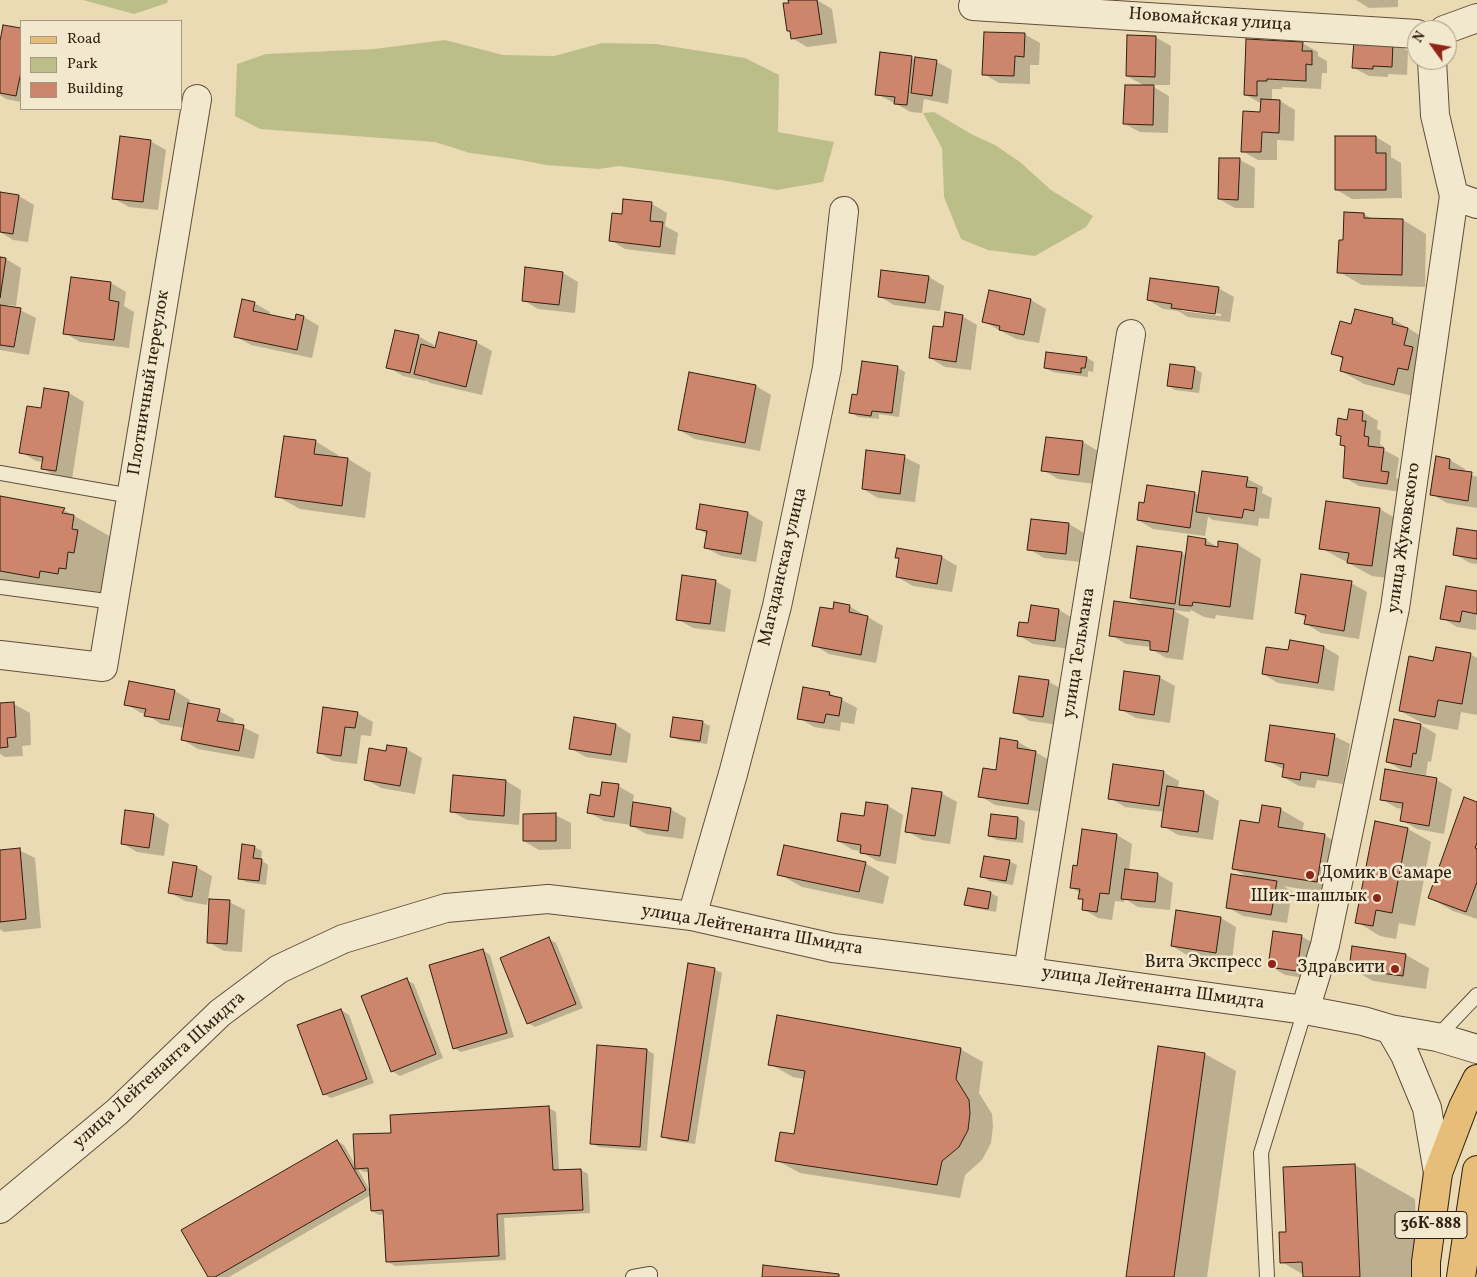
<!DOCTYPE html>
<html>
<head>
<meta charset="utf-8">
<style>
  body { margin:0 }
  #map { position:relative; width:1477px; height:1277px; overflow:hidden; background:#ebdbb4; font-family:Vollkorn,serif }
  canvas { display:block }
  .legend { position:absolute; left:20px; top:20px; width:162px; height:90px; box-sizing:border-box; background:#f2e8ce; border:1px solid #a59882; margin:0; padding:6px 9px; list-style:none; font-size:15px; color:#311f11 }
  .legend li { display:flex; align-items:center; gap:10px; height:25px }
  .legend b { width:25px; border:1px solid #a59882 }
  .north { position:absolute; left:1407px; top:20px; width:50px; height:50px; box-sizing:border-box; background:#f2e8ce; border:1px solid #a59882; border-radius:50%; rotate:302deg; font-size:14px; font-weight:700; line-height:20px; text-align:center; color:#311f11 }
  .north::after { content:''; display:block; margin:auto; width:18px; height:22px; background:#8f2418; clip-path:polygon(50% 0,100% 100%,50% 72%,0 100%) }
</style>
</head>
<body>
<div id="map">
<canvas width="1477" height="1277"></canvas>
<ul class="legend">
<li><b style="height:6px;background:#e6be7a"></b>Road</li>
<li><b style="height:14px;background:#bcbe8a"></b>Park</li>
<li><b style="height:14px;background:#cd866b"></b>Building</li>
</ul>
<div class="north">N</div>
</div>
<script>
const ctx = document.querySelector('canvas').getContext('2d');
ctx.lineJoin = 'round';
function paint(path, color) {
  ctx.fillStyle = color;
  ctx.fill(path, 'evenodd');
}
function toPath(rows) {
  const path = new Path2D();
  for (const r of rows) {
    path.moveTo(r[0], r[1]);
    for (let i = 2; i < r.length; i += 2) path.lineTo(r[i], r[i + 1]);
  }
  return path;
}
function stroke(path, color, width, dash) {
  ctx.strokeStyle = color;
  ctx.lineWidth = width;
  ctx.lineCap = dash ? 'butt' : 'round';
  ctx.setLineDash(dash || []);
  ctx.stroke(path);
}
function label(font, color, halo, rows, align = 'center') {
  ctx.font = font + ' Vollkorn,serif';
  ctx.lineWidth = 5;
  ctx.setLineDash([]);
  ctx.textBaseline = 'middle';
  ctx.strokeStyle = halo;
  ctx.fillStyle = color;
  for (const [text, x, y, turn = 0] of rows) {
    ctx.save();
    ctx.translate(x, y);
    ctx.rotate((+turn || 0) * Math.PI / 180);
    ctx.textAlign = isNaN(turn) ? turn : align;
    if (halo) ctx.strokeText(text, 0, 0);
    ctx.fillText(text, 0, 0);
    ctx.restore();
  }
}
const green = toPath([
  [83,0,168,0,167,3,134,14],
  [445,40,503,55,554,56,602,43,656,44,745,58,779,75,778,132,834,142,823,182,777,190,721,180,619,166,599,169,546,165,515,159,470,153,435,142,260,129,235,116,237,64,266,54,374,49],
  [934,112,973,135,995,145,1020,162,1051,190,1093,216,1086,227,1035,256,988,250,961,239,944,197,942,148,923,113]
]);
const shadow = toPath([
  [790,0,817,0,832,9,837,43,807,47,792,38,791,32,788,30],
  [1356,0,1398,0,1398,7,1369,8],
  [4,26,21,30,21,102,6,99,0,95,0,47],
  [1024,34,1040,43,1039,65,1030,65,1030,84,999,83,984,74],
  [1155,37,1171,46,1170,85,1150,85,1169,96,1168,133,1140,132,1125,124,1145,86,1127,76],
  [1248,41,1302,43,1318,52,1318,56,1327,61,1327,73,1322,73,1321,89,1282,87,1282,89,1272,89,1272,101,1280,101,1295,110,1294,141,1277,140,1277,160,1258,160,1242,151,1261,113,1262,104,1246,95],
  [1393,42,1408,51,1407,75,1388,74,1388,77,1369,76,1354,68],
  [881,54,937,62,952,70,948,104,924,99,922,113,911,112,877,94],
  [1376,137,1391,146,1391,157,1401,163,1402,198,1352,199,1337,190],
  [150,141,166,150,158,210,129,207,113,198],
  [1240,160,1255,168,1254,208,1235,208,1219,199],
  [0,193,19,196,34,205,28,242,13,240,0,232],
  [625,200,652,204,667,213,665,226,678,233,675,255,625,249,610,240,623,215],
  [1364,214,1372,219,1403,220,1426,234,1425,287,1362,285,1339,272,1345,241],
  [0,258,6,259,21,268,16,306,8,305,7,307,20,310,36,318,29,355,0,350],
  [563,273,578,282,575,313,538,309,523,300],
  [929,277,944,286,940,311,894,305,879,296],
  [111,283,126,292,124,306,134,312,129,348,80,342,65,333],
  [1218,288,1234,297,1230,322,1188,317,1178,311,1163,309,1148,300],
  [1179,308,1221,314,1221,316,1182,311],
  [1031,300,1046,309,1039,343,1016,339,984,322],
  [254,303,270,312,269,316,296,322,297,316,304,317,319,326,312,358,251,345,235,336],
  [1356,310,1393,319,1431,342,1417,397,1364,384,1341,371,1344,360,1333,353,1352,325],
  [962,316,977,325,971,370,945,367,930,358,944,329],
  [418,336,434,345,433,348,476,342,492,351,482,395,430,383,426,380,425,381,403,376,388,367],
  [1087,358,1094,362,1093,372,1088,371,1088,377,1053,372,1045,368],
  [898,368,905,372,899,417,879,414,879,419,858,417,850,412],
  [1194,368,1202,373,1199,393,1175,390,1168,385],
  [756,386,771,395,760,451,695,439,679,430],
  [69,393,84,402,72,479,57,477,42,468,43,462,36,461,21,452,42,410],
  [1363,412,1378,421,1377,429,1381,431,1380,444,1384,447,1384,450,1399,458,1396,478,1404,482,1402,492,1359,486,1344,477,1346,448,1341,445,1342,437,1337,434,1348,421],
  [315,441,338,455,338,458,348,459,371,473,365,518,300,509,277,496],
  [1083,442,1098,451,1094,484,1058,479,1043,470],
  [904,457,920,465,915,502,878,498,863,489],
  [1450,460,1465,469,1465,472,1477,477,1477,508,1447,503,1431,494],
  [1247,479,1263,487,1262,493,1272,498,1269,519,1259,518,1258,526,1213,520,1208,517,1205,536,1153,529,1138,520,1195,493,1200,496],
  [0,497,64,510,118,541,102,599,0,585],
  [1380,509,1403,523,1395,579,1372,576,1321,548],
  [748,513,763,522,756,562,721,556,706,548,708,535,697,528],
  [1032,520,1069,524,1084,533,1081,562,1044,558,1029,549],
  [1477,533,1477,564,1470,563,1454,554],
  [1189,538,1206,540,1219,548,1219,543,1238,545,1261,559,1253,620,1216,615,1215,619,1204,617,1191,610,1190,612,1173,610,1189,619,1183,660,1166,658,1151,649,1151,647,1126,644,1111,635,1147,607,1131,597,1182,553,1187,556],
  [897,557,942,557,957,566,952,592,913,586,897,577,901,559],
  [715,581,731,590,725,632,693,628,677,619],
  [1351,583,1367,592,1359,639,1321,633,1306,624,1306,618,1296,612],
  [1477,593,1476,630,1457,627,1442,618],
  [849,606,883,626,876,663,829,654,814,645,834,611],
  [1059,610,1074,619,1070,649,1033,644,1018,635,1029,624],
  [1324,647,1339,656,1334,691,1278,683,1263,674],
  [1470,654,1477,658,1477,715,1461,712,1458,730,1424,724,1400,711,1434,662],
  [1159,677,1175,686,1170,723,1136,718,1120,709],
  [1049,682,1064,690,1059,725,1030,721,1015,712],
  [175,691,190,700,189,705,219,711,234,719,234,725,243,727,259,735,254,759,198,749,183,740,185,728,161,724,146,714,141,713,126,704],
  [829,693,857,708,854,724,841,722,840,731,814,727,799,718],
  [14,704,30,713,31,745,22,746,23,756,5,757,0,754,0,705],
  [357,713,373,722,371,736,361,735,357,764,333,761,318,752],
  [575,719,616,725,631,734,627,763,586,757,570,748],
  [1395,721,1421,725,1436,734,1431,762,1428,761,1426,775,1403,771,1388,762],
  [702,722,710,726,707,744,679,740,671,736],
  [1334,736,1350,744,1343,784,1317,780,1315,788,1299,786,1283,777,1285,770,1266,760],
  [1001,740,1018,742,1051,761,1043,812,995,805,980,796,997,772],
  [406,749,422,758,415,794,381,788,365,779,387,752],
  [1163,772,1179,781,1178,788,1203,792,1219,801,1213,840,1178,835,1163,826,1165,812,1125,807,1110,798],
  [454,777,506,781,521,790,519,825,467,820,451,811],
  [1437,780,1452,789,1444,834,1417,829,1401,820,1403,809,1397,808,1381,799],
  [618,786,634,795,632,804,670,809,686,818,683,839,646,834,631,825,604,821,588,812,601,797],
  [941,793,957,802,950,844,922,840,907,831],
  [1477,803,1477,919,1453,911,1430,898],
  [888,806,903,815,896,864,877,861,861,852,862,851,853,850,838,841,865,818],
  [1280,809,1304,823,1302,832,1324,835,1348,849,1340,895,1283,886,1292,891,1287,923,1243,916,1227,907,1249,878,1234,869,1260,825],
  [154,815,169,824,164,856,137,852,122,843],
  [555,815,571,823,571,849,539,850,524,841],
  [992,815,1018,818,1025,822,1023,843,997,840,989,836],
  [1376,823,1408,829,1431,842,1415,926,1399,923,1396,939,1380,936,1357,922],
  [1083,831,1117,835,1132,844,1129,871,1157,874,1173,883,1170,910,1138,907,1125,899,1124,902,1115,901,1112,920,1098,918,1083,909,1084,901,1079,898,1080,893,1071,887,1078,867],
  [254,847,262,851,261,860,268,865,266,885,246,882,239,878],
  [19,850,35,858,41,928,4,932,0,929,0,851],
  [1009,861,1017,865,1013,885,989,881,982,876],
  [865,863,889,877,883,904,802,887,779,874],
  [196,867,212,876,207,905,185,901,169,892],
  [969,889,991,893,998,897,996,912,973,908,966,904],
  [229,902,245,910,242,952,224,951,208,942],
  [1221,918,1236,927,1232,961,1187,955,1172,946],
  [1301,936,1317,945,1312,979,1285,975,1270,966],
  [549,939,556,943,583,1008,535,1027,528,1023],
  [483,950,490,955,514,1037,461,1052,454,1048],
  [1406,955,1429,968,1426,989,1373,981,1350,968],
  [714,969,722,973,695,1144,669,1140,662,1136],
  [407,980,414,984,443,1058,400,1076,392,1071],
  [341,1010,349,1015,374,1083,331,1098,324,1094],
  [1159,1047,1205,1054,1236,1071,1207,1277,1127,1277],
  [960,1049,983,1062,979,1093,992,1114,993,1126,991,1143,982,1160,965,1175,960,1198,800,1173,776,1160,795,1136,804,1079,793,1077,770,1064],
  [647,1050,654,1054,647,1151,599,1147,591,1143],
  [549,1108,556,1112,559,1171,581,1170,588,1174,590,1213,504,1218,506,1260,395,1266,388,1262,385,1214,379,1215,372,1211,371,1195,229,1277,209,1277,337,1141,344,1145,356,1166,392,1134],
  [358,1169,364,1172,370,1172,371,1192],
  [1355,1165,1415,1199,1418,1277,1304,1277,1304,1275,1282,1262,1287,1233]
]);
const building = toPath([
  [788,0,817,0,822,34,791,39,790,31,787,31,783,3,789,3,788,0],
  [3,25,21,28,21,72,16,96,0,93,0,41,3,25],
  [984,32,1025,33,1024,57,1015,56,1014,76,982,75,984,32],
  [1127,35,1156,36,1155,77,1126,76,1127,35],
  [1246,39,1303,42,1302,51,1312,51,1312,65,1306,64,1306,81,1267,79,1267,81,1257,81,1257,96,1244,95,1246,39],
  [1354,40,1393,41,1392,67,1373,66,1373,69,1352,68,1354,40],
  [880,52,912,56,907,105,894,104,895,97,875,95,880,52],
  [915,57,937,60,932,96,911,93,915,57],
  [1125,85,1154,85,1153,125,1123,124,1125,85],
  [1261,99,1280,100,1279,133,1262,132,1261,152,1241,152,1243,111,1260,112,1261,99],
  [120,136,151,140,143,202,112,199,120,136],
  [1335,136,1376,136,1376,153,1386,153,1386,190,1335,190,1335,136],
  [1219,158,1240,158,1238,200,1218,199,1219,158],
  [0,192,19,195,13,234,0,232,0,192],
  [623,199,652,202,650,221,663,222,660,247,609,241,612,213,622,214,623,199],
  [1344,212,1364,213,1364,218,1403,219,1402,275,1337,273,1339,240,1343,240,1344,212],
  [0,257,6,258,0,298,0,257],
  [525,267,563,272,559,305,522,301,525,267],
  [881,270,929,276,925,303,878,297,881,270],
  [71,277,111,282,109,300,119,302,114,340,63,334,71,277],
  [1150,278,1219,287,1215,314,1171,308,1172,304,1147,300,1150,278],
  [989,290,1031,299,1024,335,999,330,1000,326,982,322,989,290],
  [242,299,255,302,253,311,295,320,296,314,304,316,297,350,234,337,242,299],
  [0,305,21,308,14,347,0,345,0,305],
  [1355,309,1393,318,1392,324,1408,328,1404,345,1413,347,1408,370,1398,368,1394,385,1340,371,1343,357,1331,354,1340,321,1351,324,1355,309],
  [945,312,963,315,956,362,929,358,933,326,943,327,945,312],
  [395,330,419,335,410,373,386,368,395,330],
  [439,332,477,341,466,387,414,374,421,344,435,348,439,332],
  [1046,352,1087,357,1085,368,1081,368,1081,373,1044,368,1046,352],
  [862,361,898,366,892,413,872,411,871,416,849,413,852,394,857,395,862,361],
  [1170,364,1195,367,1192,389,1167,386,1170,364],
  [689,372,756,385,745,443,678,430,689,372],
  [44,388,69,392,56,471,41,469,43,457,19,453,27,406,41,408,44,388],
  [1349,409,1363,411,1362,421,1366,421,1364,436,1369,437,1368,446,1384,448,1381,471,1389,472,1387,484,1343,478,1345,446,1340,445,1341,436,1336,435,1338,418,1347,420,1349,409],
  [284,436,316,440,314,454,348,458,342,506,275,497,284,436],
  [1046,437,1083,441,1079,475,1041,471,1046,437],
  [866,450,905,455,900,494,862,489,866,450],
  [1436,456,1450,459,1449,469,1472,472,1468,501,1430,495,1436,456],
  [1202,471,1248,477,1246,487,1257,488,1254,511,1244,509,1242,518,1196,512,1202,471],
  [1147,485,1195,492,1190,528,1137,520,1139,502,1144,503,1147,485],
  [0,496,65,508,62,513,74,515,72,529,78,530,74,553,68,552,66,569,59,568,58,574,40,571,39,578,0,571,0,496],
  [1326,501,1380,508,1372,566,1347,563,1349,553,1319,549,1326,501],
  [700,504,748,512,741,554,704,548,707,531,696,529,700,504],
  [1031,519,1069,523,1066,554,1027,550,1031,519],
  [1457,528,1477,531,1477,559,1453,555,1457,528],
  [1188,536,1206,539,1205,545,1218,547,1218,541,1238,544,1230,607,1193,602,1192,606,1179,605,1188,536],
  [1137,546,1182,552,1175,604,1130,598,1137,546],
  [897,548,942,556,937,584,896,577,899,558,895,558,897,548],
  [1301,574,1352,581,1344,631,1304,624,1306,615,1295,613,1301,574],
  [682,575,716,580,710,624,676,620,682,575],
  [1446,586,1477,591,1477,614,1462,611,1460,622,1440,619,1446,586],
  [1114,601,1174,609,1168,652,1150,650,1150,641,1109,636,1114,601],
  [834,602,850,605,849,612,868,616,861,655,812,646,820,607,833,609,834,602],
  [1031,605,1059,609,1055,641,1017,636,1019,622,1028,623,1031,605],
  [1290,640,1324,646,1318,683,1262,674,1266,647,1288,650,1290,640],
  [1436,647,1471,653,1462,704,1438,700,1435,717,1399,711,1409,656,1433,661,1436,647],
  [1124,671,1160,676,1154,715,1119,710,1124,671],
  [1019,676,1049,680,1043,717,1013,713,1019,676],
  [129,681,175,690,169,720,144,716,146,709,124,705,129,681],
  [803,687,830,692,829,695,842,698,839,716,826,714,824,723,797,719,803,687],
  [14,702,16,737,7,738,8,747,0,748,0,703,14,702],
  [188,703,220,709,217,721,244,725,239,751,181,740,188,703],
  [323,707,358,712,355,728,345,727,341,756,317,753,323,707],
  [574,717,616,724,611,755,569,749,574,717],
  [673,717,703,721,700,741,670,737,673,717],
  [1394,719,1421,724,1416,754,1413,753,1411,767,1386,762,1394,719],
  [1270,725,1335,734,1328,776,1301,772,1300,780,1282,777,1284,764,1265,761,1270,725],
  [1000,738,1018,741,1017,748,1036,751,1028,804,978,797,983,768,996,770,1000,738],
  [387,745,407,748,400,786,364,780,369,748,386,751,387,745],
  [1113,764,1164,771,1159,806,1108,799,1113,764],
  [1385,769,1437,778,1429,826,1400,821,1403,803,1380,800,1385,769],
  [453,775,506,780,504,816,450,812,453,775],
  [602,782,619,784,614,817,587,813,590,794,600,796,602,782],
  [1167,786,1204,791,1198,832,1161,827,1167,786],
  [912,788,942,792,935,836,905,832,912,788],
  [1464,797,1477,802,1477,843,1475,848,1477,849,1477,882,1466,912,1428,898,1464,797],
  [633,802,671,808,668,831,630,826,633,802],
  [866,802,888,805,880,856,860,853,861,845,837,841,841,813,864,816,866,802],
  [1262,805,1281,808,1278,827,1325,834,1317,882,1232,869,1240,820,1259,823,1262,805],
  [125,810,154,814,149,848,121,844,125,810],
  [556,813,556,841,523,841,523,814,556,813],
  [991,814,1018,817,1016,839,988,836,991,814],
  [1375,821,1408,828,1392,913,1376,910,1373,926,1355,923,1375,821],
  [1082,829,1117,834,1109,894,1100,893,1097,912,1082,910,1083,899,1078,899,1080,889,1070,888,1073,865,1077,866,1082,829],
  [242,844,255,846,253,858,262,859,259,881,238,879,242,844],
  [784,845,866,862,859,892,777,875,784,845],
  [20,848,26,919,0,922,0,850,20,848],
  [984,856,1010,860,1006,881,980,877,984,856],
  [173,862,197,866,192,897,168,893,173,862],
  [1125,869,1158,873,1155,902,1121,899,1125,869],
  [1231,874,1277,881,1271,915,1226,908,1231,874],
  [968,888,991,892,988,909,964,905,968,888],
  [209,899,230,900,227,944,207,943,209,899],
  [1176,910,1221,917,1216,953,1171,946,1176,910],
  [1273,931,1302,935,1297,971,1268,967,1273,931],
  [549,937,576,1004,527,1024,500,958,549,937],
  [1352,946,1406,954,1403,976,1349,969,1352,946],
  [483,949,507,1033,453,1049,429,965,483,949],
  [688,963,715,968,688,1141,661,1137,688,963],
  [407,978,436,1054,391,1072,361,996,407,978],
  [341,1009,367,1079,323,1095,297,1025,341,1009],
  [777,1015,961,1048,956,1079,969,1100,970,1113,968,1130,959,1147,942,1161,937,1185,775,1161,780,1132,794,1134,805,1071,768,1065,777,1015],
  [597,1045,647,1049,640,1147,590,1144,597,1045],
  [1158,1046,1205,1053,1174,1277,1126,1277,1158,1046],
  [549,1106,553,1170,581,1169,583,1210,497,1214,499,1256,386,1262,383,1210,371,1211,368,1168,355,1169,353,1134,391,1133,390,1115,549,1106],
  [337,1140,366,1190,215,1277,208,1277,181,1230,337,1140],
  [1355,1164,1360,1277,1303,1277,1302,1262,1280,1263,1279,1232,1286,1232,1283,1167,1355,1164],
  [763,1265,839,1274,839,1277,762,1277,763,1265]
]);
const service = toPath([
  [0,473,131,496],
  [0,587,114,602],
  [1437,1037,1477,995],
  [633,1277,650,1274,650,1277],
  [1267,1277,1261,1153,1305,1010]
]);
const minor = toPath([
  [973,6,1417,34],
  [1444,30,1477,18],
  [1454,196,1477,204],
  [0,655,103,667,197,99],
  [692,916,733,774,777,606,827,368,844,211],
  [1028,972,1131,334],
  [1305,1010,1325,945,1395,608,1454,196,1435,115,1432,60]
]);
const tertiary = toPath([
  [1390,1029,1405,1055,1427,1108,1438,1173],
  [0,1209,117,1112,220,1013,279,969,343,939,446,908,548,899,692,916,833,948,1028,972,1305,1010,1363,1021,1390,1029,1437,1037,1477,1049]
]);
const primary = toPath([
  [1426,1277,1426,1262,1438,1173,1463,1107,1477,1079],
  [1461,1277,1477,1170]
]);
const markers = [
  [1310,875,5,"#8f2418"],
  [1377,898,5,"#8f2418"],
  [1272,964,5,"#8f2418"],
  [1395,969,5,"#8f2418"]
];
const shields = [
  [1431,1225,72]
];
const shieldNames = [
  ["36К-888",1431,1225]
];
const streetNames = [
  ["Новомайская улица",1210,21,4],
  ["Плотничный переулок",150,383,-81],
  ["улица Жуковского",1405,538,-82],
  ["Магаданская улица",784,567,-77],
  ["улица Тельмана",1080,653,-81],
  ["улица Лейтенанта Шмидта",752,931,10],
  ["улица Лейтенанта Шмидта",1153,989,8],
  ["улица Лейтенанта Шмидта",160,1071,-42]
];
const poiNames = [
  ["Домик в Самаре",1320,875,"left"],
  ["Шик-шашлык",1367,898],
  ["Вита Экспресс",1262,964],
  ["Здравсити",1385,969]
];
paint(green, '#bcbe8a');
paint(shadow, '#0003');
paint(building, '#cd866b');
stroke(building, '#311f11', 1);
stroke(service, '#604e3a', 16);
stroke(minor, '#604e3a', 30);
stroke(tertiary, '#604e3a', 30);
stroke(primary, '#311f11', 30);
stroke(service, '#f2e8ce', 14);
stroke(minor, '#f2e8ce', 28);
stroke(tertiary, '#f2e8ce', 28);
stroke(primary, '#e6be7a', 28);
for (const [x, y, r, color] of markers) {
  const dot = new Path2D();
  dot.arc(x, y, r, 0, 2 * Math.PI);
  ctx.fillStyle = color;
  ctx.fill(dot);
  stroke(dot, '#f2e8ce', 2);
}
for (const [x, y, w] of shields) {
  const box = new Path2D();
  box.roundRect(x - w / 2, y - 13.5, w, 27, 4);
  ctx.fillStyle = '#f2e8ce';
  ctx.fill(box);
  stroke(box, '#311f11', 1);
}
label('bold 16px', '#311f11', null, shieldNames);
label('18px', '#311f11', '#f2e8ce', streetNames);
label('18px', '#311f11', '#f2e8ce', poiNames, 'right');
</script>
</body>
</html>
